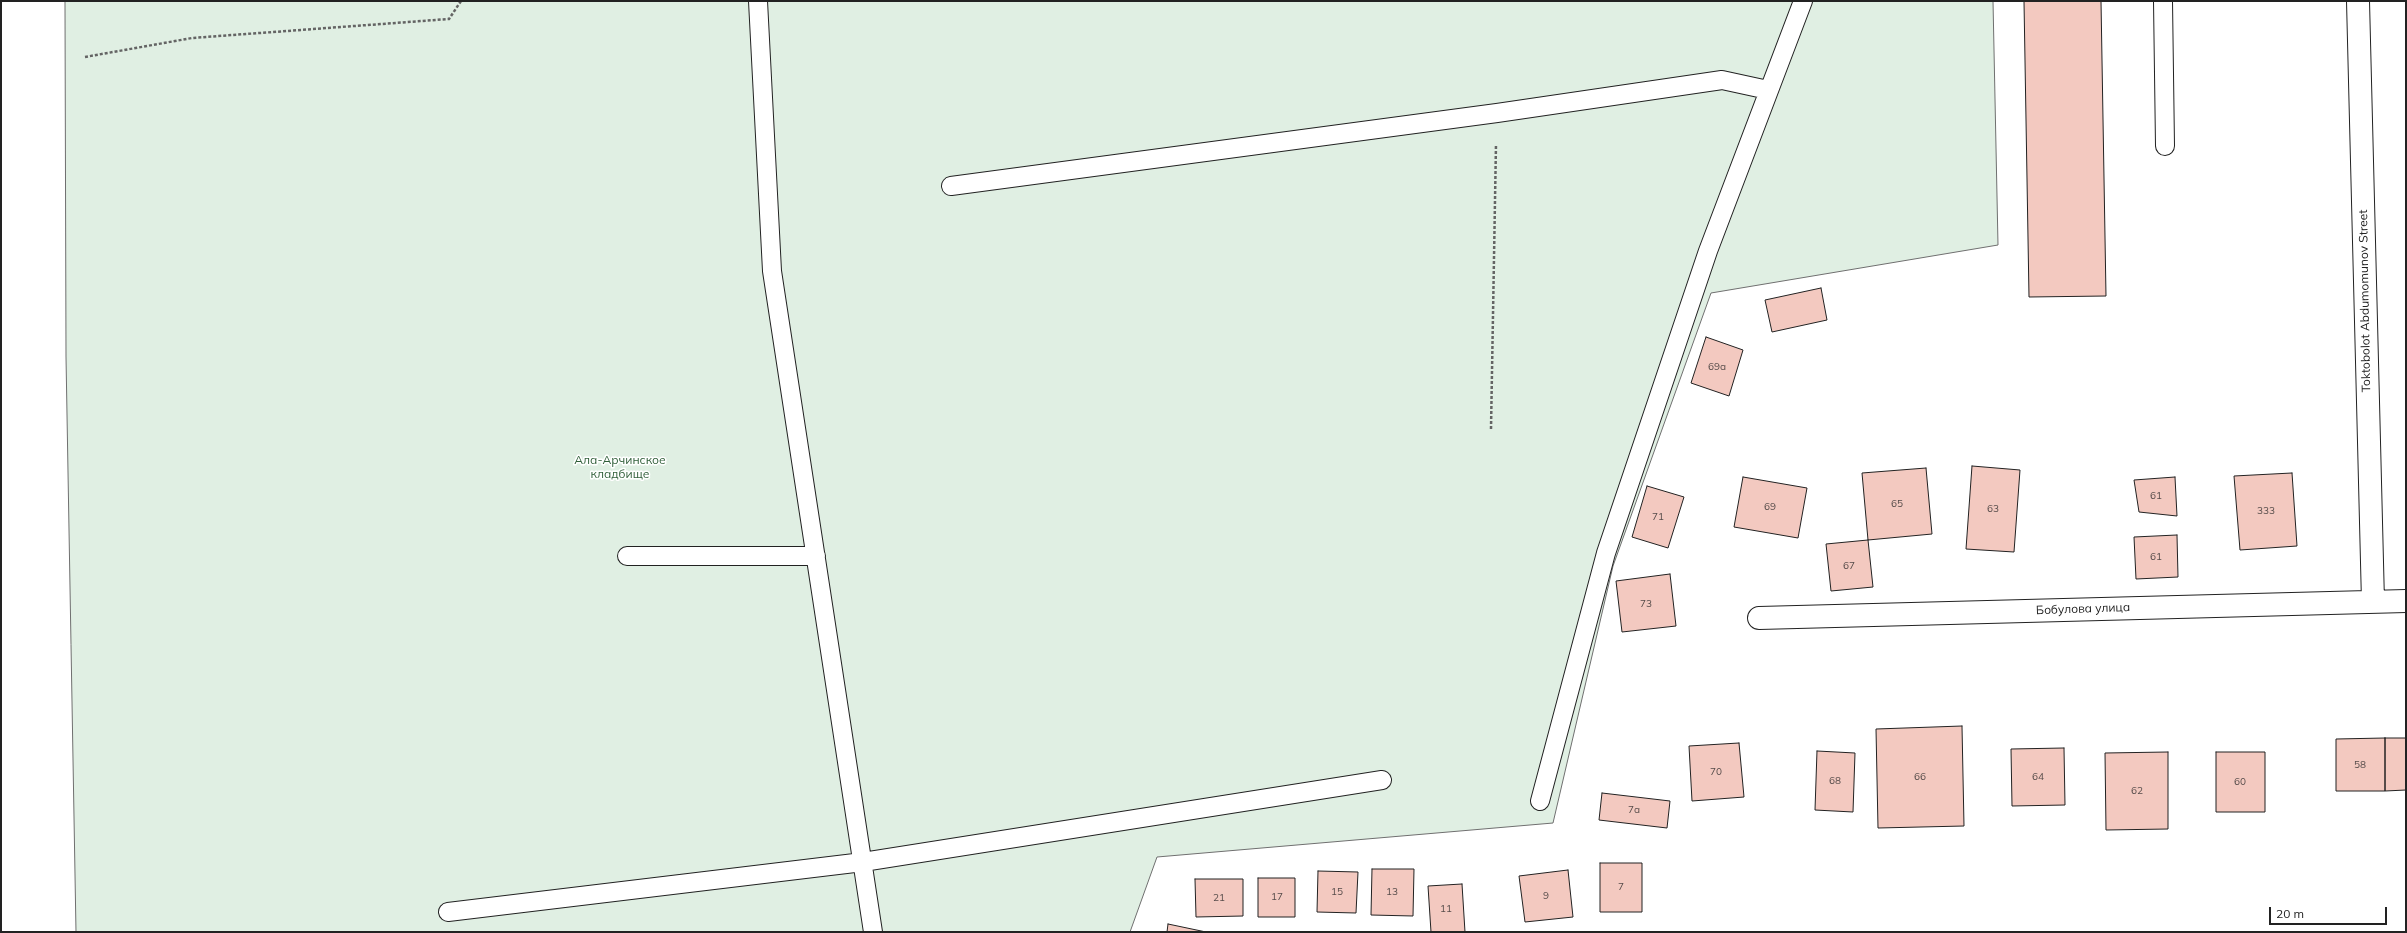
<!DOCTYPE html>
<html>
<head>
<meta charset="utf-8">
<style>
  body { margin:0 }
  #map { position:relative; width:2407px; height:933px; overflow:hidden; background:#fff; font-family:Mulish,sans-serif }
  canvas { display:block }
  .frame { position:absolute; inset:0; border:2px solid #222; pointer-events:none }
  .scale { position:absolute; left:2269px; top:907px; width:118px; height:18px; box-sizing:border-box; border:2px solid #222; border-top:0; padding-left:5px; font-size:12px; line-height:14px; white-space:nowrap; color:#222; -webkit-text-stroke:3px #fff; paint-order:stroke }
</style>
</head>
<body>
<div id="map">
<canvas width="2407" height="933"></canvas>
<div class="frame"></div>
<div class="scale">20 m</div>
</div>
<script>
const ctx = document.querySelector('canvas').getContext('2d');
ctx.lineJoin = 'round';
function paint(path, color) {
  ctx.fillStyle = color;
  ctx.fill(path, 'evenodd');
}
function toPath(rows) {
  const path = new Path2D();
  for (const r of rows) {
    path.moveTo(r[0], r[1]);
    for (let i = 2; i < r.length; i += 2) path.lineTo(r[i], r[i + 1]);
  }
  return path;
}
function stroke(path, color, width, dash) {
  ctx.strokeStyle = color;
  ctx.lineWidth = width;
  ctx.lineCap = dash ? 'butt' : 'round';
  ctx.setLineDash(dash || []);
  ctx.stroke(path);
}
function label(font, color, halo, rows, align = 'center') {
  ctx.font = font + ' Mulish,sans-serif';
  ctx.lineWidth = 3;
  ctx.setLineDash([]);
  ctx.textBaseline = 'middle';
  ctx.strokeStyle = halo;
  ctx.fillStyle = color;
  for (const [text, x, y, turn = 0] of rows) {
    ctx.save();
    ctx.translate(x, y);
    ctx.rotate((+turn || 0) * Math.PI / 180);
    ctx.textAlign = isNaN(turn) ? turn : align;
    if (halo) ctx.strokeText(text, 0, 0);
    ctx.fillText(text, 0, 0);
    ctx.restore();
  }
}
const green = toPath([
  [65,1,1993,1,1998,245,1711,293,1613,566,1553,823,1157,857,1130,932,76,932,66,357,65,1]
]);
const building = toPath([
  [2024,1,2101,1,2106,296,2029,297,2024,1],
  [1821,288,1827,320,1772,332,1765,300,1821,288],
  [1706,337,1743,350,1729,396,1691,383,1706,337],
  [1972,466,2020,470,2014,552,1966,549,1972,466],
  [1926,468,1932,534,1868,540,1862,473,1926,468],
  [2292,473,2297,546,2240,550,2234,476,2292,473],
  [1743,477,1807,488,1798,538,1734,527,1743,477],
  [2175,477,2177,516,2139,512,2134,480,2175,477],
  [1647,486,1684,497,1668,548,1632,537,1647,486],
  [2177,535,2178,577,2136,579,2134,537,2177,535],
  [1868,540,1873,587,1831,591,1826,544,1868,540],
  [1670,574,1676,626,1622,632,1616,581,1670,574],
  [1962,726,1964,826,1878,828,1876,729,1962,726],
  [2385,738,2385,791,2336,791,2336,739,2385,738],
  [2385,738,2406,738,2406,790,2385,791,2385,738],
  [1739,743,1744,797,1692,801,1689,746,1739,743],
  [2064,748,2065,805,2012,806,2011,749,2064,748],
  [1817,751,1855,753,1853,812,1815,810,1817,751],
  [2168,752,2168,829,2106,830,2105,753,2168,752],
  [2216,752,2265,752,2265,812,2216,812,2216,752],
  [1602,793,1670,801,1667,828,1599,820,1602,793],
  [1600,863,1642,863,1642,912,1600,912,1600,863],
  [1372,869,1414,869,1413,916,1371,915,1372,869],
  [1568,870,1573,917,1525,922,1519,876,1568,870],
  [1318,871,1358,872,1356,913,1317,912,1318,871],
  [1258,878,1295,878,1295,917,1258,917,1258,878],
  [1195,879,1243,879,1243,916,1196,917,1195,879],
  [1462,884,1465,932,1431,932,1428,886,1462,884],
  [1168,924,1206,932,1167,932,1168,924]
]);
const path = toPath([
  [85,57,192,38,449,19,461,1],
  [1491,429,1496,144]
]);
const lane = toPath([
  [758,1,772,271,873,932],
  [2163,1,2165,146],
  [951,186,1497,113,1722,80,1768,90],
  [627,556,816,556],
  [1540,801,1606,553,1708,251,1803,1],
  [448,912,863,862,1382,780]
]);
const street = toPath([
  [2358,1,2373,602],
  [1759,618,2406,601]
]);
const numberNames = [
  ["69а",1717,367],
  ["61",2156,496],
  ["65",1897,504],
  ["69",1770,507],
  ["63",1993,509],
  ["333",2266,511],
  ["71",1658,517],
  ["61",2156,557],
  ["67",1849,566],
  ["73",1646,604],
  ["58",2360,765],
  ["70",1716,772],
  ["66",1920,777],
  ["64",2038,777],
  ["68",1835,781],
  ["60",2240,782],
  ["62",2137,791],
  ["7а",1634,810],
  ["7",1621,887],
  ["15",1337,892],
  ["13",1392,892],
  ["9",1546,896],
  ["17",1277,897],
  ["21",1219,898],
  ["11",1446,909]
];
const streetNames = [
  ["Toktobolot Abdumomunov Street",2365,301,-91],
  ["Бобулова улица",2083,609,-2]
];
const parkNames = [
  ["Ала-Арчинское",620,460],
  ["кладбище",620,474]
];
paint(green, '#e0efe3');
stroke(green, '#6f6f6f', 1);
paint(building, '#f3c9c0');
stroke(building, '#222', 1);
stroke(lane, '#222', 20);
stroke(street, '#222', 24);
stroke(path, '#646464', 2.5, [3, 2]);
stroke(lane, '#fff', 18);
stroke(street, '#fff', 22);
label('10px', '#564c4a', null, numberNames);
label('12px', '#222', '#fff', streetNames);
label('12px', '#2f5e38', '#fff', parkNames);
</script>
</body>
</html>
